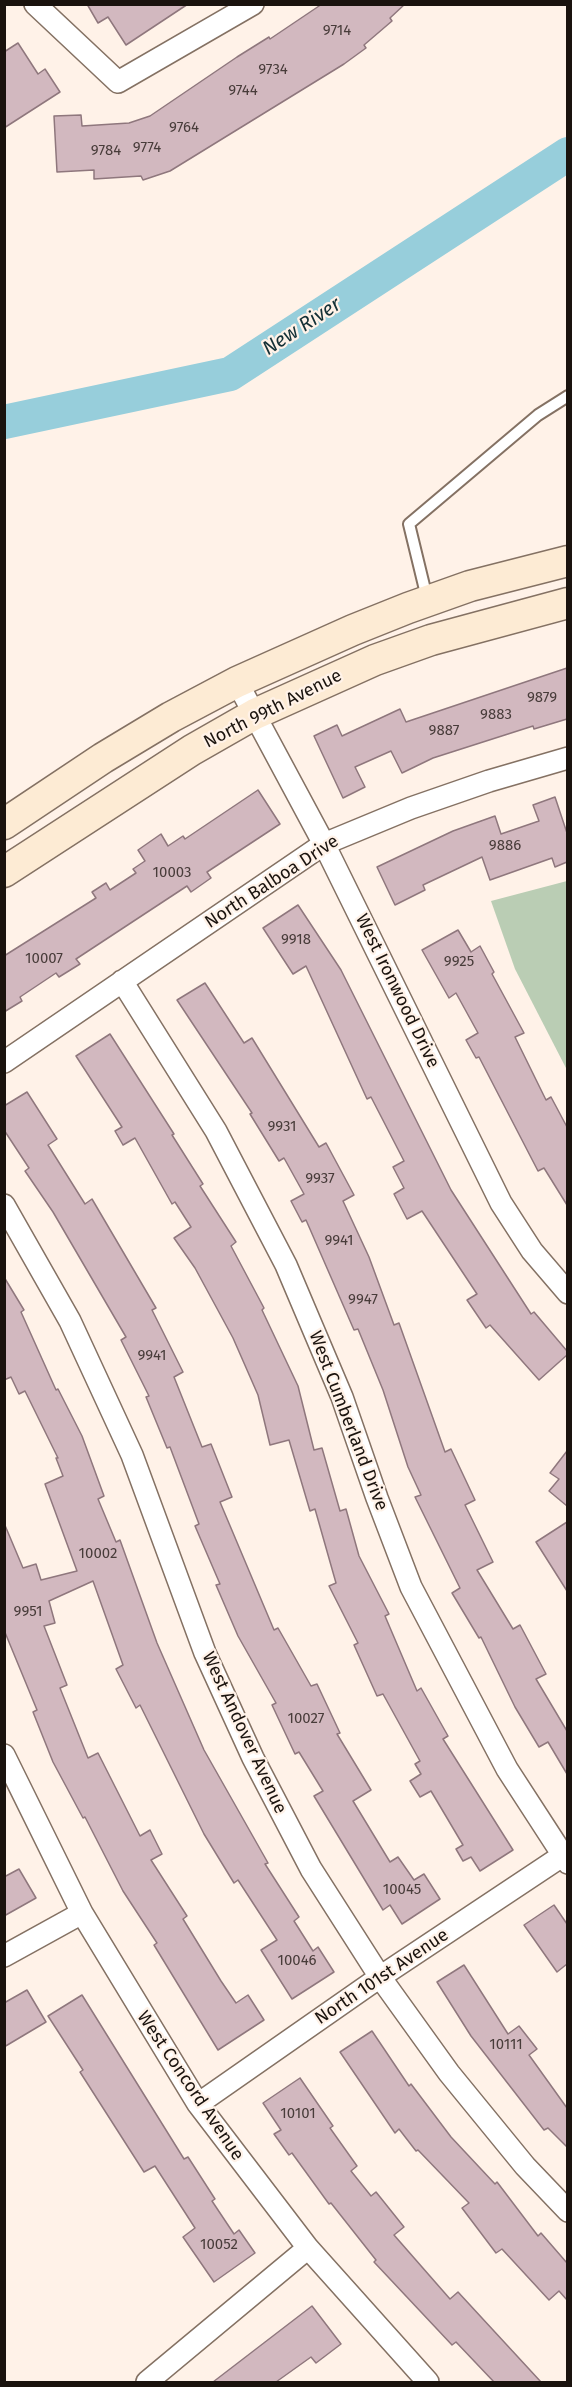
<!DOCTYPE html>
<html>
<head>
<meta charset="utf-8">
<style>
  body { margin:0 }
  #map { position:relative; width:572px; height:2387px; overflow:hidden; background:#fff2e8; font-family:"Fira Sans",sans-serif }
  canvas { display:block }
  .frame { position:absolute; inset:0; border:6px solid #1a130e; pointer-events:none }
</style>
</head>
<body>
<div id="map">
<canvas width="572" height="2387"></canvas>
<div class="frame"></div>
</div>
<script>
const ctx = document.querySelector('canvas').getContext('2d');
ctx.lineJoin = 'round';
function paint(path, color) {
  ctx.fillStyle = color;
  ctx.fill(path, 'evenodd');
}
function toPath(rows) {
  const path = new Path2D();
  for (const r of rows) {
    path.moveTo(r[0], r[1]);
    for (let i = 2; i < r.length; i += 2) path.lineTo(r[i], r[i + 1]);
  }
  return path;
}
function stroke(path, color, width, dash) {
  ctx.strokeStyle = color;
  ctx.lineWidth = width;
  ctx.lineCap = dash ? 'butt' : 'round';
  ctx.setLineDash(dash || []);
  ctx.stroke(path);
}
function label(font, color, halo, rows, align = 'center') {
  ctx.font = font + ' "Fira Sans",sans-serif';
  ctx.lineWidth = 4.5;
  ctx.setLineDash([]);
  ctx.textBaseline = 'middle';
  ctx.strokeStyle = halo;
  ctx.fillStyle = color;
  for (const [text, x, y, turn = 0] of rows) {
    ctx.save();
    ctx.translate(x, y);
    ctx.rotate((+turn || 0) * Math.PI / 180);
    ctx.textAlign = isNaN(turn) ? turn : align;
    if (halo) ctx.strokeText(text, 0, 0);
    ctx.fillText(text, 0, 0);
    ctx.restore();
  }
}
const green = toPath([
  [567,881,568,881,567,1070,515,969,491,901]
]);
const river = toPath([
  [4,422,230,374,568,154]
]);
const building = toPath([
  [87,4,188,4,126,45,108,17,98,23,87,4],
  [322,4,405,4,390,18,392,21,364,45,366,48,344,64,170,171,143,180,141,176,94,179,94,170,57,172,54,116,81,115,82,126,129,123,150,116,237,57,269,37,270,39,322,4],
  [18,43,38,74,45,69,60,92,4,128,4,52,18,43],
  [567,668,567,719,534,729,533,726,433,758,402,773,391,751,355,767,365,787,343,798,314,736,337,725,342,736,400,709,406,722,567,668],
  [258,790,280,824,207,872,211,878,191,892,187,886,76,959,80,964,59,977,56,973,20,997,22,1001,4,1012,4,956,96,898,92,892,106,883,110,890,136,873,133,869,145,861,138,850,161,834,168,846,183,836,185,839,258,790],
  [555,797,567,833,567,862,555,867,552,858,490,880,482,857,423,885,425,890,395,905,377,867,453,831,495,816,501,834,539,821,533,805,555,797],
  [298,905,341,970,451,1190,531,1314,534,1312,567,1351,567,1355,539,1380,490,1325,486,1328,467,1300,477,1294,422,1211,407,1219,394,1194,404,1188,393,1167,404,1161,371,1097,367,1099,306,966,293,974,263,928,298,905],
  [458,930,471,952,480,946,494,972,492,974,524,1033,515,1037,546,1100,551,1097,567,1127,567,1205,544,1168,538,1171,479,1057,476,1058,466,1040,478,1033,456,993,449,998,422,950,458,930],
  [205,983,244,1043,252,1038,319,1147,326,1143,354,1195,343,1201,369,1257,394,1325,399,1323,445,1452,451,1449,475,1500,465,1505,493,1562,477,1570,513,1629,520,1625,546,1674,536,1679,567,1731,567,1774,548,1742,539,1747,515,1707,481,1637,479,1638,452,1593,460,1588,415,1497,421,1495,408,1467,383,1390,358,1329,354,1330,306,1220,302,1222,291,1201,304,1194,284,1158,279,1161,250,1114,252,1113,177,1000,205,983],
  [110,1034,174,1134,172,1135,203,1184,200,1186,236,1242,231,1246,264,1308,262,1310,298,1386,314,1450,322,1448,340,1511,346,1509,359,1556,389,1614,385,1616,417,1691,421,1688,448,1736,443,1739,513,1850,480,1871,471,1857,463,1861,456,1849,463,1845,431,1791,420,1797,410,1781,421,1774,415,1764,420,1761,383,1694,377,1696,354,1645,358,1643,329,1586,336,1583,315,1509,310,1511,289,1440,270,1445,258,1395,233,1338,195,1268,174,1238,191,1227,175,1202,172,1204,135,1138,123,1145,115,1131,122,1127,76,1056,110,1034],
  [27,1092,57,1139,48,1145,85,1204,92,1199,156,1308,152,1310,183,1372,174,1377,202,1447,211,1444,232,1497,220,1502,274,1630,278,1628,311,1686,317,1684,340,1733,337,1734,371,1790,353,1801,390,1862,398,1857,414,1880,424,1874,440,1899,402,1924,390,1905,383,1910,314,1796,323,1791,299,1752,295,1754,272,1705,276,1703,238,1636,216,1585,220,1584,195,1526,199,1524,170,1447,167,1448,146,1397,149,1396,121,1340,126,1337,53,1212,25,1171,29,1168,4,1130,4,1106,27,1092],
  [4,1277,24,1310,21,1312,56,1390,58,1389,82,1436,104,1496,98,1499,116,1542,120,1540,157,1643,204,1750,268,1863,265,1864,299,1917,294,1921,313,1951,318,1947,334,1972,292,1999,261,1950,277,1940,238,1880,234,1883,204,1834,140,1705,136,1708,116,1669,123,1665,93,1581,49,1601,55,1623,44,1626,67,1685,60,1688,88,1758,98,1753,140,1836,150,1830,162,1854,151,1860,187,1916,183,1919,221,1981,236,2003,248,1995,264,2020,218,2050,154,1945,157,1943,123,1891,85,1817,83,1818,53,1762,33,1712,37,1710,4,1630,4,1523,23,1568,36,1564,41,1580,77,1571,45,1484,63,1476,56,1458,58,1458,25,1391,19,1394,11,1377,4,1380,4,1277],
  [567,1451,567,1506,549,1491,559,1479,550,1473,567,1451],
  [567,1522,567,1591,536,1542,567,1522],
  [19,1869,36,1898,4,1916,4,1877,19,1869],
  [554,1905,567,1924,567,1964,557,1972,524,1925,554,1905],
  [464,1965,508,2034,519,2026,537,2049,529,2055,567,2108,567,2147,548,2128,544,2130,471,2036,437,1982,464,1965],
  [27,1990,46,2022,4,2047,4,2003,27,1990],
  [82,1995,184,2159,188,2157,215,2199,212,2201,234,2234,239,2230,255,2253,214,2282,183,2237,195,2228,155,2166,144,2172,80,2072,83,2070,48,2016,82,1995],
  [372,2031,409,2086,411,2084,451,2137,495,2184,497,2182,538,2236,541,2233,567,2263,567,2300,559,2291,549,2300,502,2249,496,2253,462,2208,469,2203,418,2150,416,2151,399,2129,395,2133,340,2052,372,2031],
  [300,2078,333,2126,330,2128,357,2166,351,2171,371,2196,376,2192,404,2227,394,2235,450,2299,458,2292,541,2382,494,2382,456,2342,452,2345,374,2262,376,2260,331,2203,329,2204,292,2153,289,2155,274,2134,281,2130,263,2103,300,2078],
  [312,2306,341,2344,316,2363,311,2357,276,2382,213,2382,312,2306]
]);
const lane = toPath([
  [427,598,409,524,538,415,568,396]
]);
const street = toPath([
  [35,4,118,82,253,4],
  [237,682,324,844,501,1203,532,1251,568,1293],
  [122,981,216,1131,286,1265,342,1397,377,1498,411,1587,507,1769,568,1863],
  [4,1062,324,844,411,808,489,781,568,758],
  [4,1205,70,1321,132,1455,205,1653,253,1758,311,1869,380,1977,449,2073,525,2166,568,2211],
  [4,1755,82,1913,198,2104,308,2248,428,2382],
  [4,1956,82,1913],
  [198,2104,380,1977,568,1852],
  [147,2382,308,2248]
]);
const secondary = toPath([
  [4,824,103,758,171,717,237,682,353,630,408,608,470,586,568,561],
  [4,872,192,750,255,714,375,660,431,640,568,603]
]);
const numberNames = [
  ["9714",337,31],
  ["9734",273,70],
  ["9744",243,91],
  ["9764",184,128],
  ["9774",147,148],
  ["9784",106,151],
  ["9879",542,698],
  ["9883",496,715],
  ["9887",444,731],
  ["9886",505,846],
  ["10003",172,873],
  ["9918",296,940],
  ["10007",44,959],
  ["9925",459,962],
  ["9931",282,1127],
  ["9937",320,1179],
  ["9941",339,1241],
  ["9947",363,1300],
  ["9941",152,1356],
  ["10002",98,1554],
  ["9951",28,1612],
  ["10027",306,1719],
  ["10045",402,1890],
  ["10046",297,1961],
  ["10111",506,2045],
  ["10101",298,2114],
  ["10052",219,2245]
];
const streetNames = [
  ["North 99th Avenue",273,709,-27],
  ["North Balboa Drive",272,882,-33],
  ["West Ironwood Drive",397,991,64],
  ["West Cumberland Drive",348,1421,69],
  ["West Andover Avenue",244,1733,65],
  ["North 101st Avenue",382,1977,-34],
  ["West Concord Avenue",190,2086,56]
];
const waterNames = [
  ["New River",302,327,-33]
];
paint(green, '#bacdb4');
stroke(river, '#97cedb', 34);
paint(building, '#d2b8bf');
stroke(building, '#8f777d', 1.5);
stroke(lane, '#847163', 14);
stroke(street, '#847163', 24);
stroke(secondary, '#847163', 33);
stroke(lane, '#fff', 10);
stroke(street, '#fff', 21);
stroke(secondary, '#fdebd4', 30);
label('15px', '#483c3a', null, numberNames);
label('18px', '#1a130e', '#fff2e8', streetNames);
label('italic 20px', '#143036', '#fff2e8', waterNames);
</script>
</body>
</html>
